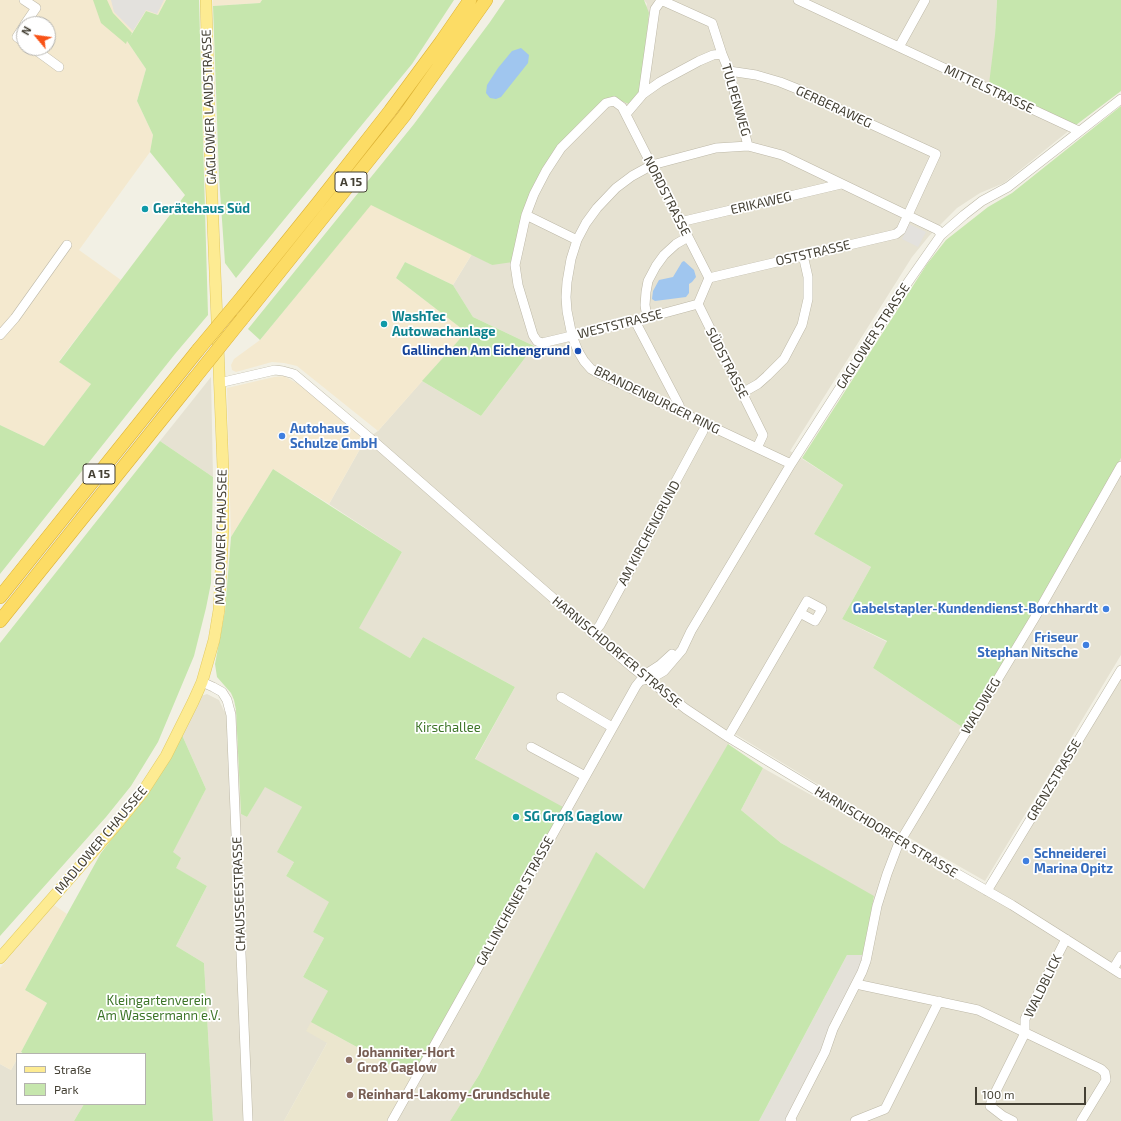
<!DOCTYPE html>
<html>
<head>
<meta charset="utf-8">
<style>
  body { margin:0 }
  #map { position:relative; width:1121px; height:1121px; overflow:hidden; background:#f2f0e4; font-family:"Exo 2",sans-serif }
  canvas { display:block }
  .legend { position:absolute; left:16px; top:1053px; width:130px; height:52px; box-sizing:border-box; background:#fff; border:1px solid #b4b3ae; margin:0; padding:5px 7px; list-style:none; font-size:12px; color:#444034 }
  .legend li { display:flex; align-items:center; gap:8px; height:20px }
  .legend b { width:20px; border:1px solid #b4b3ae }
  .north { position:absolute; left:16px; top:16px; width:40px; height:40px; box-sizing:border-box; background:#fff; border:1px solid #b4b3ae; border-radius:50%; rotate:299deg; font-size:11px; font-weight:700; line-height:16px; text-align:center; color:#444034 }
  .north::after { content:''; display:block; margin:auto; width:14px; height:18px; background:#f85216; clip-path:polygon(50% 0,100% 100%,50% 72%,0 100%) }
  .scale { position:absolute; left:975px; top:1087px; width:111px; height:18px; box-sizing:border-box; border:2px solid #444034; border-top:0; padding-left:5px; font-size:12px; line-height:14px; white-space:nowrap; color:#444034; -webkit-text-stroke:3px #fff; paint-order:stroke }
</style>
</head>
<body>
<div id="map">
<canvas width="1121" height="1121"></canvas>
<ul class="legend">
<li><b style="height:5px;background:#fdeb92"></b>Straße</li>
<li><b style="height:11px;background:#c6e6ad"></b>Park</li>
</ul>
<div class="north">N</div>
<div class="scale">100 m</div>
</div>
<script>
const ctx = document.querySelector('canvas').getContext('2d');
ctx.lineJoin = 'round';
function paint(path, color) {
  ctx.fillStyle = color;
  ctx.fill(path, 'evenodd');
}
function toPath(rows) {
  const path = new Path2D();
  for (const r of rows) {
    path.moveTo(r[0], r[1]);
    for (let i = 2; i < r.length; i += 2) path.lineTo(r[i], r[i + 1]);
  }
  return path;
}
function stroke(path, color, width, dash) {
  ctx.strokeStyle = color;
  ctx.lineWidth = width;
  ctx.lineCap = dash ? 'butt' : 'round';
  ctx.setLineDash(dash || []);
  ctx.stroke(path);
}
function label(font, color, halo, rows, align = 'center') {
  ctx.font = font + ' "Exo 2",sans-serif';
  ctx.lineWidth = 3.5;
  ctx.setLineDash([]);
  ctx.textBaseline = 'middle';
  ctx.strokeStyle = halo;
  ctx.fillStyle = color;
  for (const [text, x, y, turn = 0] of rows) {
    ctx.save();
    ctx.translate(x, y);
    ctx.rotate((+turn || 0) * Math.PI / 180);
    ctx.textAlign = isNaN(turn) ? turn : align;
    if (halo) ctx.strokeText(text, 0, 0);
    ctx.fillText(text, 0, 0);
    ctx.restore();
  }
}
const residential = toPath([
  [644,0,997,0,995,35,1076,125,1004,183,980,193,957,208,929,236,912,257,790,451,843,485,814,534,871,567,842,619,887,642,873,668,965,729,901,835,735,734,644,890,596,853,479,1075,450,1121,394,1121,507,777,475,760,515,687,423,637,410,658,358,628,402,552,329,504,365,440,378,431,422,381,481,416,534,346,473,317,453,285,472,254,492,265,523,216,558,146,581,121,603,100,614,98,647,4],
  [211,377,213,477,160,441],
  [1121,458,1121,655,985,881,906,836,1083,529],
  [1121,675,1121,971,989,889],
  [207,694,219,700,224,711,236,710,241,814,247,817,265,786,302,807,294,862,286,876,330,902,313,932,324,938,303,977,328,991,327,1043,284,1121,213,1121,204,963,176,946,207,886,175,868,172,852,206,789,182,735,201,696],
  [763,768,1012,908,1121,977,1121,1121,785,1121,822,1049,874,897,781,843,741,810],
  [17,1059,17,1104,84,1104,74,1121,0,1121,0,1064,11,1070]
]);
const commercial = toPath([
  [0,0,166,0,158,15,146,11,127,41,146,69,137,101,153,135,150,152,79,250,121,280,59,361,91,384,44,446,0,425],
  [24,24,48,24,48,48,24,48],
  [213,0,262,0,260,3,213,6],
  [371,204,472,254,453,285,405,262,396,278,466,332,378,431,297,366,284,363,272,362,236,372,232,370,231,365,234,359,260,340],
  [284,376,302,386,365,440,329,504,273,469,231,537,227,388,274,377],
  [54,905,67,914,25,990,47,1003,20,1054,17,1054,17,1059,11,1070,0,1064,0,968]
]);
const industrial = toPath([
  [847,955,863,955,858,972,822,1049,785,1121,759,1121]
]);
const education = toPath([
  [311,1022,412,1077,388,1121,284,1121,327,1043,306,1031]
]);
const green = toPath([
  [93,0,107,0,113,13,132,33,130,37,146,11,158,15,166,0,199,0,208,315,175,354,0,574,0,425,44,446,91,384,59,362,185,195,150,152,153,135,137,101,146,69,127,41,126,44,101,23],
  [262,0,454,0,412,64,236,278,225,263,219,177,213,6,260,3],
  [505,0,644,0,649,13,640,93,629,104,614,98,603,100,581,121,558,146,543,169,513,262,492,265,371,205,260,340,248,329,414,124,490,22],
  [997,0,1121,0,1121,91,1076,125,989,84,995,35],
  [1121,106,1121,458,1083,529,965,729,873,668,887,641,842,619,871,567,814,534,843,485,802,458,927,264,946,240,988,207,1012,193],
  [405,262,453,285,473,317,534,346,481,416,422,381,466,332,396,278],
  [160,441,213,477,211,583,206,608,194,656,158,742,131,786,106,817,0,936,0,643],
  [273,469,402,552,359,628,410,658,423,637,515,687,475,759,563,807,412,1077,311,1022,328,991,303,977,324,938,313,932,329,902,286,876,294,862,277,852,302,807,265,787,247,817,241,814,236,710,234,700,231,693,217,677,215,664,225,611,231,537],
  [182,735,206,789,173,852,181,858,176,868,207,886,176,946,204,963,213,1121,74,1121,84,1104,145,1104,145,1054,24,1054,21,1052,47,1003,25,990,101,853,145,796],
  [728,744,763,768,741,810,781,843,874,896,863,955,847,955,759,1121,450,1121,479,1075,596,852,644,889]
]);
const parking = toPath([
  [111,0,164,0,157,14,146,10,133,31,114,12],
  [909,224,926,232,918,247,902,239]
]);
const water = toPath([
  [521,48,529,55,528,63,501,97,496,99,490,98,486,93,487,85,498,68,512,51],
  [684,261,694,270,696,277,692,282,689,284,689,293,686,297,655,301,652,299,653,291,659,280,673,277,682,262]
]);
const minor = toPath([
  [24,0,36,8,25,24],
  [798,0,1079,131],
  [24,26,17,37,24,42],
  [899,47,925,0],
  [33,48,59,67],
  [722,54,729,71,748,146],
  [626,114,643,94,660,82,699,61,713,55,722,54,712,23,663,1,660,2,655,9,643,94],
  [526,215,577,240],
  [680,222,841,184],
  [709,278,896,234,901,230,936,154,851,115,805,92,780,82,756,75,729,71],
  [698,304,635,321,542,343,537,341,533,335,518,285,515,265,526,215,534,194,546,171,561,148,606,103,614,101,622,107,709,278],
  [698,304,763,435,757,448],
  [698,304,709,278],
  [647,318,645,305,646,292,648,281,656,266,664,255,676,244,688,237],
  [635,321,679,405,681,412],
  [0,335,15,318,67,245],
  [219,383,275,370,283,371,294,374,377,444,633,668,686,709,728,737,900,841,1012,905,1121,974],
  [742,393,758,384,767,376,784,359,802,325,808,299,808,277,803,255],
  [791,464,602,375,591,369,584,361,578,351,572,336,567,311,566,297,567,282,571,259,577,240,586,223,597,208,616,188,632,176,652,165,716,148,748,146,782,155,938,230,941,235],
  [593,634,600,625,663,509,669,494,703,431],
  [643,676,660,665,672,654],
  [202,682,213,687,222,692,227,700,231,715,248,1121],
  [561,697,612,727],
  [728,737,807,601,822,609,815,621,800,613],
  [531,747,585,776],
  [987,891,1121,670],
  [1113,969,1121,956],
  [856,984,978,1010,1101,1069,1105,1073,1106,1080,1081,1121],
  [392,1121,636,686,640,681,652,678,664,671,682,650,691,631,791,464,906,285,941,235,964,215,982,201,1008,187,1121,99],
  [792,1121,790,1120,825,1052,833,1029,862,972,866,961,877,906,887,874,898,845,1034,619,1121,466],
  [855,1121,885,1109,939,1001],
  [1013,1121,1003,1116,990,1106,992,1099,1025,1033,1025,1019,1066,939]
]);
const major = toPath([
  [0,958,117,824,142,793,166,756,193,702,202,682,214,640,219,610,223,529,223,468,210,149,206,0]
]);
const highway = toPath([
  [243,296,318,203,390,111,441,42,470,0],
  [242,319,404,116,486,0],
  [0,597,198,350],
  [0,621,194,379]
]);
const highwayBridge = toPath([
  [198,350,243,296],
  [194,379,242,319]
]);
const markers = [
  [145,209,4,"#0f9aa8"],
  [384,324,4,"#0f9aa8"],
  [578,351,4,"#1a4fb4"],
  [282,436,4,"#3f7fe0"],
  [1106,609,4,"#3f7fe0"],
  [1086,645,4,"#3f7fe0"],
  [516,817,4,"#0f9aa8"],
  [1026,861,4,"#3f7fe0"],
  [349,1060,4,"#8d6e63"],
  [350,1095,4,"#8d6e63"]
];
const shields = [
  [351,182,32],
  [99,474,32]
];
const shieldNames = [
  ["A 15",351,182],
  ["A 15",99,474]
];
const streetNames = [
  ["MITTELSTRASSE",989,89,25],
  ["TULPENWEG",736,100,74],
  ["GAGLOWER LANDSTRASSE",209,107,-92],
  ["GERBERAWEG",834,107,25],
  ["NORDSTRASSE",667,196,63],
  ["ERIKAWEG",761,203,-13],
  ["OSTSTRASSE",813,253,-13],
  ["WESTSTRASSE",620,324,-14],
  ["GAGLOWER STRASSE",873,336,-57],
  ["SÜDSTRASSE",727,363,63],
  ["BRANDENBURGER RING",657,400,26],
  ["AM KIRCHENGRUND",649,533,-62],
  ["MADLOWER CHAUSSEE",221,537,-89],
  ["HARNISCHDORFER STRASSE",617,652,40],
  ["WALDWEG",981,706,-59],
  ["GRENZSTRASSE",1054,780,-59],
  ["HARNISCHDORFER STRASSE",886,832,31],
  ["MADLOWER CHAUSSEE",101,840,-50],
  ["CHAUSSEESTRASSE",239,894,-92],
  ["GALLINCHENER STRASSE",515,901,-61],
  ["WALDBLICK",1043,986,-64]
];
const cultureNames = [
  ["Gerätehaus Süd",153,209],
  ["WashTec",392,317],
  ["Autowachanlage",392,332],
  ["SG Groß Gaglow",524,817]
];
const transitNames = [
  ["Gallinchen Am Eichengrund",570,351]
];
const shopNames = [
  ["Autohaus",290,429],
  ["Schulze GmbH",290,444],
  ["Gabelstapler-Kundendienst-Borchhardt",1098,609,"right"],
  ["Friseur",1078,638,"right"],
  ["Stephan Nitsche",1078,653,"right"],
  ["Schneiderei",1034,854],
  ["Marina Opitz",1034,869]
];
const parkNames = [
  ["Kirschallee",448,728],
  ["Kleingartenverein",159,1001],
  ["Am Wassermann e.V.",159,1016]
];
const educationNames = [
  ["Johanniter-Hort",357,1053],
  ["Groß Gaglow",357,1068],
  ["Reinhard-Lakomy-Grundschule",358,1095]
];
paint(residential, '#e6e2d2');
paint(commercial, '#f4e9cf');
paint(industrial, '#e4e1d9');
paint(education, '#ebe6ce');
paint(green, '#c6e6ad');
paint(parking, '#e3e1dd');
paint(water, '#a0c6ef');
stroke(minor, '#bdb8a7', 10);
stroke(major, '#e2cb62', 12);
stroke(highway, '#dcb235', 14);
stroke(minor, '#fff', 9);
stroke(major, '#fdeb92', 11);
stroke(highway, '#fcdc65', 13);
stroke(highwayBridge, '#dcb235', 14, []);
stroke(highwayBridge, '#fcdc65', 13);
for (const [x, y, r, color] of markers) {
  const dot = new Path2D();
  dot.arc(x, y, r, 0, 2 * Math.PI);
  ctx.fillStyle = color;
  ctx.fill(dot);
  stroke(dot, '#fff', 1.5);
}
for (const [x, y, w] of shields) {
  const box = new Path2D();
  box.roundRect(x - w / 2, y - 10, w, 20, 3);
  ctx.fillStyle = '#fff';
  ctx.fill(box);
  stroke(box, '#444034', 1);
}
label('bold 12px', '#444034', null, shieldNames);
label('13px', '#444034', '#fff', streetNames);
label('bold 13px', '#0d838f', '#fff', cultureNames, 'left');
label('bold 13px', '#164399', '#fff', transitNames, 'right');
label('bold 13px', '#366cbe', '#fff', shopNames, 'left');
label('13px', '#3d7528', '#fff', parkNames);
label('bold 13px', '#785e54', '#fff', educationNames, 'left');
</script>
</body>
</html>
